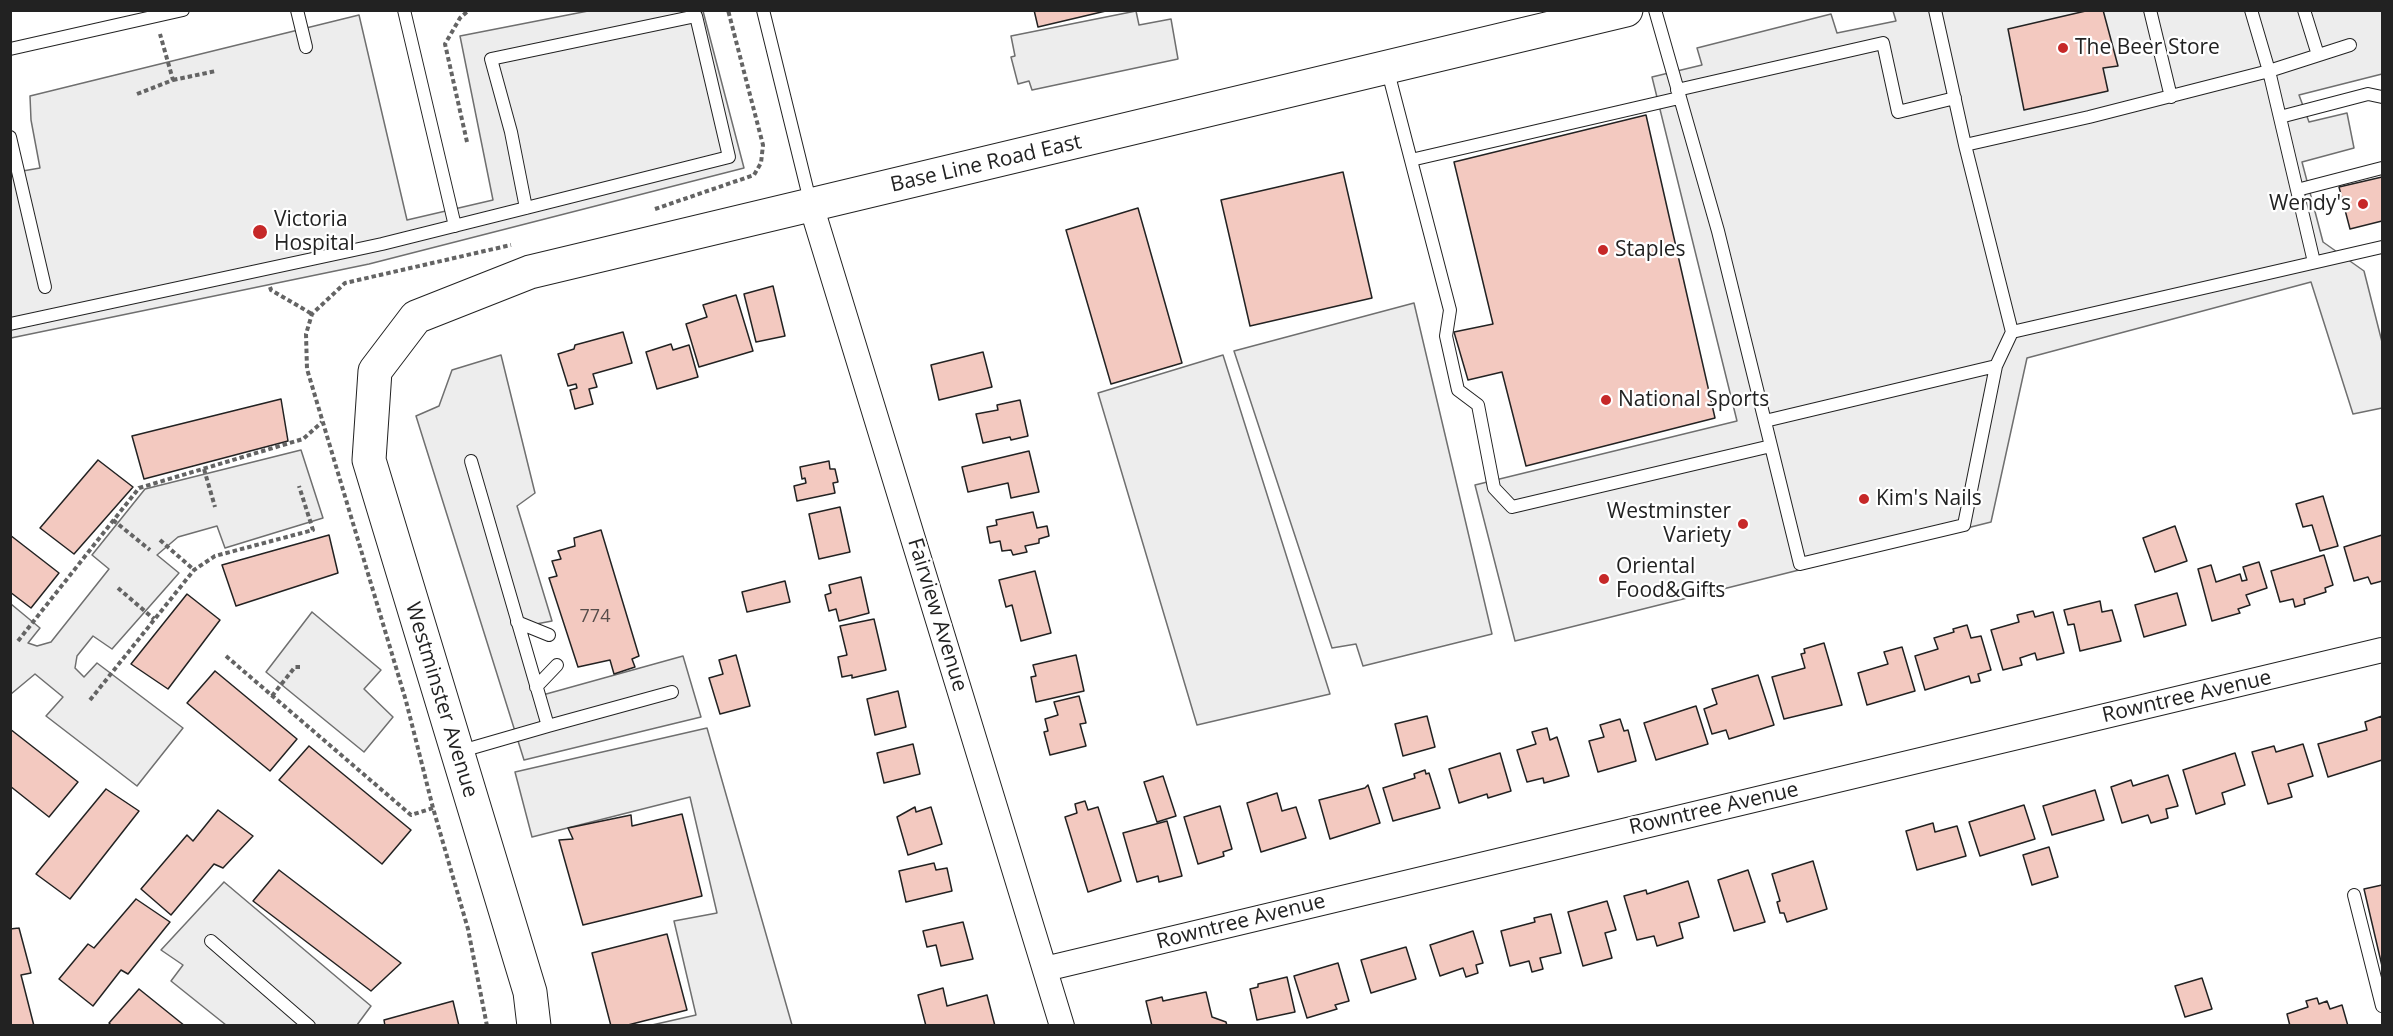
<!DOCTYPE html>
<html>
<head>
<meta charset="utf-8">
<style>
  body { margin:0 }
  #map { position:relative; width:2393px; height:1036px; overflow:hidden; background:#fff; font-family:"Open Sans",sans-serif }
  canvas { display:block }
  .frame { position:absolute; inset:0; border:12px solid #222; pointer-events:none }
</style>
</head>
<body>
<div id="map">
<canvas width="2393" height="1036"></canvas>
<div class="frame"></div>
</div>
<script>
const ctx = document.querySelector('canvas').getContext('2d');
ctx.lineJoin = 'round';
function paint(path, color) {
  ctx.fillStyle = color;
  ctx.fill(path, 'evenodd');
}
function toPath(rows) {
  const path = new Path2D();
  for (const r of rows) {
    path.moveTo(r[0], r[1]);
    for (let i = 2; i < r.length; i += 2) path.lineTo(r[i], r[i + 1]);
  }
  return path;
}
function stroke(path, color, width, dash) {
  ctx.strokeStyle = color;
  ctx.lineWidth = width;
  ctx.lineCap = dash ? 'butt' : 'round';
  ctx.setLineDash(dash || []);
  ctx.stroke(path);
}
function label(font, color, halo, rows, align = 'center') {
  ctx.font = font + ' "Open Sans",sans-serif';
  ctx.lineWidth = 4.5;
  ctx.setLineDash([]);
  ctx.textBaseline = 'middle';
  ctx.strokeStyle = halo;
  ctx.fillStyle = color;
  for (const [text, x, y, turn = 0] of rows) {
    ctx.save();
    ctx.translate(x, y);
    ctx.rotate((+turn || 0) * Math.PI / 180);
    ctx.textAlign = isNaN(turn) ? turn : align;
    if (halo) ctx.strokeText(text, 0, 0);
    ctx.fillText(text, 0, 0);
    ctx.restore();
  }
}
const parking = toPath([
  [588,11,703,11,744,168,369,264,11,338,11,173,40,168,31,120,30,96,359,15,407,220,493,200,460,36,588,11],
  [1136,11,1139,25,1171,19,1178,59,1032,90,1029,81,1018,84,1011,57,1015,56,1011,36,1136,11],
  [1893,11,2382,11,2382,74,2299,95,2309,122,2347,113,2354,148,2302,162,2323,242,2364,271,2382,342,2382,408,2353,414,2311,282,2027,358,1991,522,1515,641,1475,485,1737,421,1652,77,1702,65,1697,48,1831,14,1837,33,1896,21,1893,11],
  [1414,303,1492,634,1363,666,1356,644,1332,648,1234,351,1414,303],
  [501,355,535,493,517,506,552,621,515,628,539,696,683,656,701,717,524,760,416,416,439,406,452,370,501,355],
  [1223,355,1330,694,1197,725,1098,393,1223,355],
  [301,450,323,518,225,548,217,526,178,537,157,555,179,573,112,649,93,636,77,656,75,668,84,677,97,663,183,728,137,786,46,716,63,697,35,674,11,694,11,604,40,628,28,643,37,646,51,642,109,569,92,555,145,489,301,450],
  [312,612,381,670,364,689,393,717,364,752,266,672,312,612],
  [707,728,792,1025,652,1025,696,1015,674,921,717,913,690,797,532,837,515,772,707,728],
  [224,882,371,1006,357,1025,226,1025,171,981,183,965,161,950,224,882]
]);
const building = toPath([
  [1034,10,1110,10,1038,27,1034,10],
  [2090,10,2103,10,2118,66,2103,68,2108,91,2024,110,2008,29,2090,10],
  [1646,115,1715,418,1526,466,1502,372,1468,380,1454,332,1493,324,1454,162,1646,115],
  [1343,172,1372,298,1250,326,1221,200,1343,172],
  [2382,177,2382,221,2350,229,2339,187,2382,177],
  [1138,208,1182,363,1111,384,1066,230,1138,208],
  [773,286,785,336,756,342,744,294,773,286],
  [736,295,753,351,699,367,686,324,707,317,703,305,736,295],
  [623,332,632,363,593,374,597,387,589,389,593,404,575,409,570,390,577,388,576,384,568,386,558,354,574,349,575,345,623,332],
  [671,344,673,350,689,345,698,377,657,389,646,352,671,344],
  [983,352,992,387,939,400,931,365,983,352],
  [281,399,288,441,144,479,132,436,281,399],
  [1020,400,1028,436,1011,440,1010,437,983,443,976,414,998,410,997,405,1020,400],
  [1029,451,1039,492,1011,498,1008,483,968,492,962,467,1029,451],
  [98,460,133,487,74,554,40,528,98,460],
  [829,461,830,469,835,469,838,482,833,483,835,493,797,501,794,486,806,483,805,478,802,479,800,467,829,461],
  [2323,496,2338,546,2320,551,2312,525,2303,527,2296,504,2323,496],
  [840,507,850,552,819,559,809,514,840,507],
  [1033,512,1037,528,1047,526,1049,536,1039,539,1039,543,1025,546,1027,552,1013,555,1011,550,1002,551,1000,541,990,543,987,527,997,525,996,520,1033,512],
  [2175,526,2187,561,2155,572,2143,538,2175,526],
  [601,530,639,656,632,659,635,667,614,674,610,660,578,667,549,578,557,576,552,561,561,559,558,551,575,546,574,538,601,530],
  [10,535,59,573,31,608,10,592,10,535],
  [329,535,338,573,236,606,222,565,329,535],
  [2382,535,2382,581,2371,584,2368,577,2354,581,2344,547,2382,535],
  [2324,555,2333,585,2325,588,2326,592,2304,599,2305,604,2295,607,2293,599,2280,602,2271,571,2324,555],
  [2259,562,2267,588,2246,595,2250,605,2238,609,2240,613,2212,621,2198,569,2211,565,2216,582,2240,574,2242,581,2247,580,2243,567,2259,562],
  [1035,571,1051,633,1021,641,1012,605,1006,607,999,580,1035,571],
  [861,577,869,613,839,621,836,609,829,611,825,595,831,593,829,585,861,577],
  [785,581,790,602,747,612,742,592,785,581],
  [2177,593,2186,625,2144,637,2135,605,2177,593],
  [187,594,220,620,168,689,131,664,187,594],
  [2100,601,2102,612,2112,610,2121,641,2080,651,2074,624,2068,625,2064,610,2100,601],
  [2033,611,2035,617,2053,612,2064,653,2037,660,2035,653,2020,658,2022,665,2003,670,1991,630,2019,622,2017,615,2033,611],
  [874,619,886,670,852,678,852,675,842,677,838,657,847,655,840,626,874,619],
  [1967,625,1971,638,1981,636,1991,670,1978,674,1980,681,1971,683,1969,676,1925,690,1915,656,1938,649,1934,638,1954,632,1953,629,1967,625],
  [1824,643,1842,705,1784,719,1772,677,1805,668,1801,654,1805,653,1804,649,1824,643],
  [1902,647,1915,691,1867,705,1858,673,1888,664,1884,652,1902,647],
  [736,655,750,706,720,714,709,678,723,674,719,660,736,655],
  [1076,655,1084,691,1036,702,1031,677,1036,676,1033,665,1076,655],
  [215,671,297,739,270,771,187,703,215,671],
  [1758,675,1774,725,1729,739,1726,730,1712,734,1704,709,1717,704,1712,689,1758,675],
  [898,691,906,727,875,735,867,699,898,691],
  [1079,696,1086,723,1080,724,1086,746,1050,755,1044,732,1048,731,1045,719,1058,715,1054,702,1079,696],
  [1696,706,1708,744,1656,760,1644,723,1696,706],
  [1427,716,1435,747,1403,756,1395,724,1427,716],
  [2382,716,2382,760,2328,777,2318,744,2367,730,2365,722,2382,716],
  [1620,719,1624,731,1628,730,1636,761,1598,772,1589,741,1604,737,1600,725,1620,719],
  [1547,728,1550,740,1557,737,1569,776,1544,783,1543,778,1527,782,1517,750,1536,744,1532,732,1547,728],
  [10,729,78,782,49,817,10,786,10,729],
  [913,744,920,774,884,783,877,753,913,744],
  [2303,744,2313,776,2288,784,2292,797,2268,804,2252,752,2274,746,2276,752,2303,744],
  [309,746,411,830,382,864,279,780,309,746],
  [1500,753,1511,791,1488,798,1487,794,1459,803,1449,769,1500,753],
  [2235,753,2245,785,2222,793,2225,804,2196,814,2183,770,2235,753],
  [1425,770,1426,774,1429,773,1440,808,1393,821,1383,788,1415,778,1414,774,1425,770],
  [2168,775,2178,806,2166,809,2168,818,2151,823,2148,815,2122,823,2111,787,2131,780,2133,786,2168,775],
  [1163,776,1176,816,1157,822,1144,782,1163,776],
  [1368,785,1380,823,1330,839,1319,800,1365,788,1368,785],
  [106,789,139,811,70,899,36,874,106,789],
  [2095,790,2104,820,2052,835,2043,806,2095,790],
  [1277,793,1282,811,1296,807,1306,838,1261,852,1247,803,1277,793],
  [1085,801,1088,810,1098,807,1121,881,1088,892,1065,817,1077,813,1075,804,1085,801],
  [2024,805,2035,839,1980,856,1969,822,2024,805],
  [1220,806,1232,849,1223,852,1224,856,1198,864,1184,817,1220,806],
  [915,807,916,812,931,807,942,844,908,855,897,817,915,807],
  [218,810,253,836,223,868,214,864,171,915,141,889,187,835,193,841,218,810],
  [682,814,702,896,583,925,559,840,573,839,568,828,631,815,632,826,682,814],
  [1167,821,1182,876,1159,882,1158,876,1137,882,1123,833,1167,821],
  [1933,823,1935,832,1957,826,1966,856,1917,870,1906,831,1933,823],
  [2049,847,2058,877,2032,885,2023,855,2049,847],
  [1813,861,1827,909,1787,922,1784,913,1780,913,1777,902,1780,901,1772,874,1813,861],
  [934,863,936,870,947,868,952,891,906,902,899,871,934,863],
  [279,870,401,963,371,991,253,901,279,870],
  [1748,870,1765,922,1734,931,1718,880,1748,870],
  [1688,881,1699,917,1679,923,1683,938,1657,946,1654,936,1637,940,1624,896,1646,890,1647,894,1688,881],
  [2382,885,2382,966,2364,889,2382,885],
  [136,899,170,922,128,974,121,970,93,1006,59,979,88,944,94,948,136,899],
  [1607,901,1616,930,1605,933,1612,958,1583,966,1568,912,1607,901],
  [1551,914,1561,953,1540,958,1543,969,1532,972,1529,961,1510,966,1501,931,1535,922,1534,918,1551,914],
  [963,922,973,959,941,966,936,945,927,947,923,931,963,922],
  [19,928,31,973,21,975,34,1026,10,1026,10,929,19,928],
  [1473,931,1483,963,1476,965,1478,973,1466,977,1463,968,1440,976,1430,945,1473,931],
  [667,934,687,1010,624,1026,611,1026,592,953,667,934],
  [1406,947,1416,979,1371,993,1361,960,1406,947],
  [1338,963,1349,1001,1335,1005,1337,1009,1307,1018,1294,976,1338,963],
  [1287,977,1295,1012,1257,1020,1250,989,1258,987,1258,984,1287,977],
  [2202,978,2212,1009,2185,1017,2175,986,2202,978],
  [943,988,947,1006,987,995,995,1026,926,1026,918,995,943,988],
  [139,989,185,1026,112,1026,109,1023,139,989],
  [1206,992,1212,1017,1226,1022,1227,1026,1152,1026,1146,1001,1162,997,1163,1001,1206,992],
  [2317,998,2319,1004,2327,1001,2330,1009,2342,1005,2348,1026,2290,1026,2287,1014,2308,1007,2306,1001,2317,998],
  [453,1001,459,1026,385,1026,384,1020,453,1001]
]);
const path = toPath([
  [173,80,216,71],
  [137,94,173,80,160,34],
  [467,142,445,44,460,18,469,10],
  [655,209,754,175,761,163,763,145,728,10],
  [270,287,271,290,312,314],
  [204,469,215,507],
  [113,520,150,550],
  [160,540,194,570],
  [118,588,154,619],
  [18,641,139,488,303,439,322,422],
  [226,656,411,815,433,808],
  [272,696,295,667,303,667],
  [90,700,194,570,215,556,313,530,299,486],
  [487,1026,468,929,433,808,406,701,307,369,306,334,312,314,345,283,511,245]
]);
const lane = toPath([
  [297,10,306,47],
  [404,10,455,226],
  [763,10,811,205],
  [1655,10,1718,231,1771,446],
  [1935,10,1965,145,2012,332,2382,247],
  [2150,10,2171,97],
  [2251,10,2269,71,2314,262],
  [2304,10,2318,55],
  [10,49,183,10],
  [1387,68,1450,310,1446,336,1458,390,1478,405,1494,488,1512,507,1771,446,1800,564,1964,525,1996,366,1765,421],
  [1677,90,1883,43,1898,112,1955,98],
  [2280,117,2368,94,2382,97],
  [10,137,45,287],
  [1965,145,2089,117,2269,71,2350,45],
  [1411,160,1679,98],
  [2297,190,2382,168],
  [10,324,382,244,526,208,729,157,696,16,491,59,511,132,526,208],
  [1996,366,2012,332],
  [471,461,548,726,672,692],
  [517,622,549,635],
  [536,687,557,665],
  [458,752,548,726],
  [2354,895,2382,1006],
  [211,941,309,1026]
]);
const street = toPath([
  [811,205,1062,1026],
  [1045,969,2382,650]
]);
const secondary = toPath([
  [534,1026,530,992,369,460,375,371,416,317,530,272,1626,10]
]);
const markers = [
  [2063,48,6,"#c62828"],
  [2363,204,6,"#c62828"],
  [260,232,8,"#c62828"],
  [1603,250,6,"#c62828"],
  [1606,400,6,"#c62828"],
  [1864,499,6,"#c62828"],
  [1743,524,6,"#c62828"],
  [1604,579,6,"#c62828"]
];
const numberNames = [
  ["774",595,617]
];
const poiNames = [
  ["The Beer Store",2075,48],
  ["Wendy's",2351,204,"right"],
  ["Victoria",274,220],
  ["Hospital",274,244],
  ["Staples",1615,250],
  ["National Sports",1618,400],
  ["Kim's Nails",1876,499],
  ["Westminster",1731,512,"right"],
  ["Variety",1731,536,"right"],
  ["Oriental",1616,567],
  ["Food&Gifts",1616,591]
];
const streetNames = [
  ["Base Line Road East",986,164,-13],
  ["Fairview Avenue",937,615,73],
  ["Rowntree Avenue",2187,697,-13],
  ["Westminster Avenue",441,700,73],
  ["Rowntree Avenue",1714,809,-13],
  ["Rowntree Avenue",1241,922,-14]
];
paint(parking, '#ededed');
stroke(parking, '#6f6f6f', 1.5);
paint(building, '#f3c9c0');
stroke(building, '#222', 1.5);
stroke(lane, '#222', 14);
stroke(street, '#222', 26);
stroke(secondary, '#222', 35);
stroke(path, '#646464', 4, [4.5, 3]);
stroke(lane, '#fff', 12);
stroke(street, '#fff', 24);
stroke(secondary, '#fff', 33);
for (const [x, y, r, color] of markers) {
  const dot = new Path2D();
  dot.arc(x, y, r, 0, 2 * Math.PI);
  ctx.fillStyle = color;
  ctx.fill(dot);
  stroke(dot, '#fff', 2);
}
label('18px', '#564c4a', null, numberNames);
label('21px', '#222', '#fff', poiNames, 'left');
label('21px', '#222', '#fff', streetNames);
</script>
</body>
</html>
